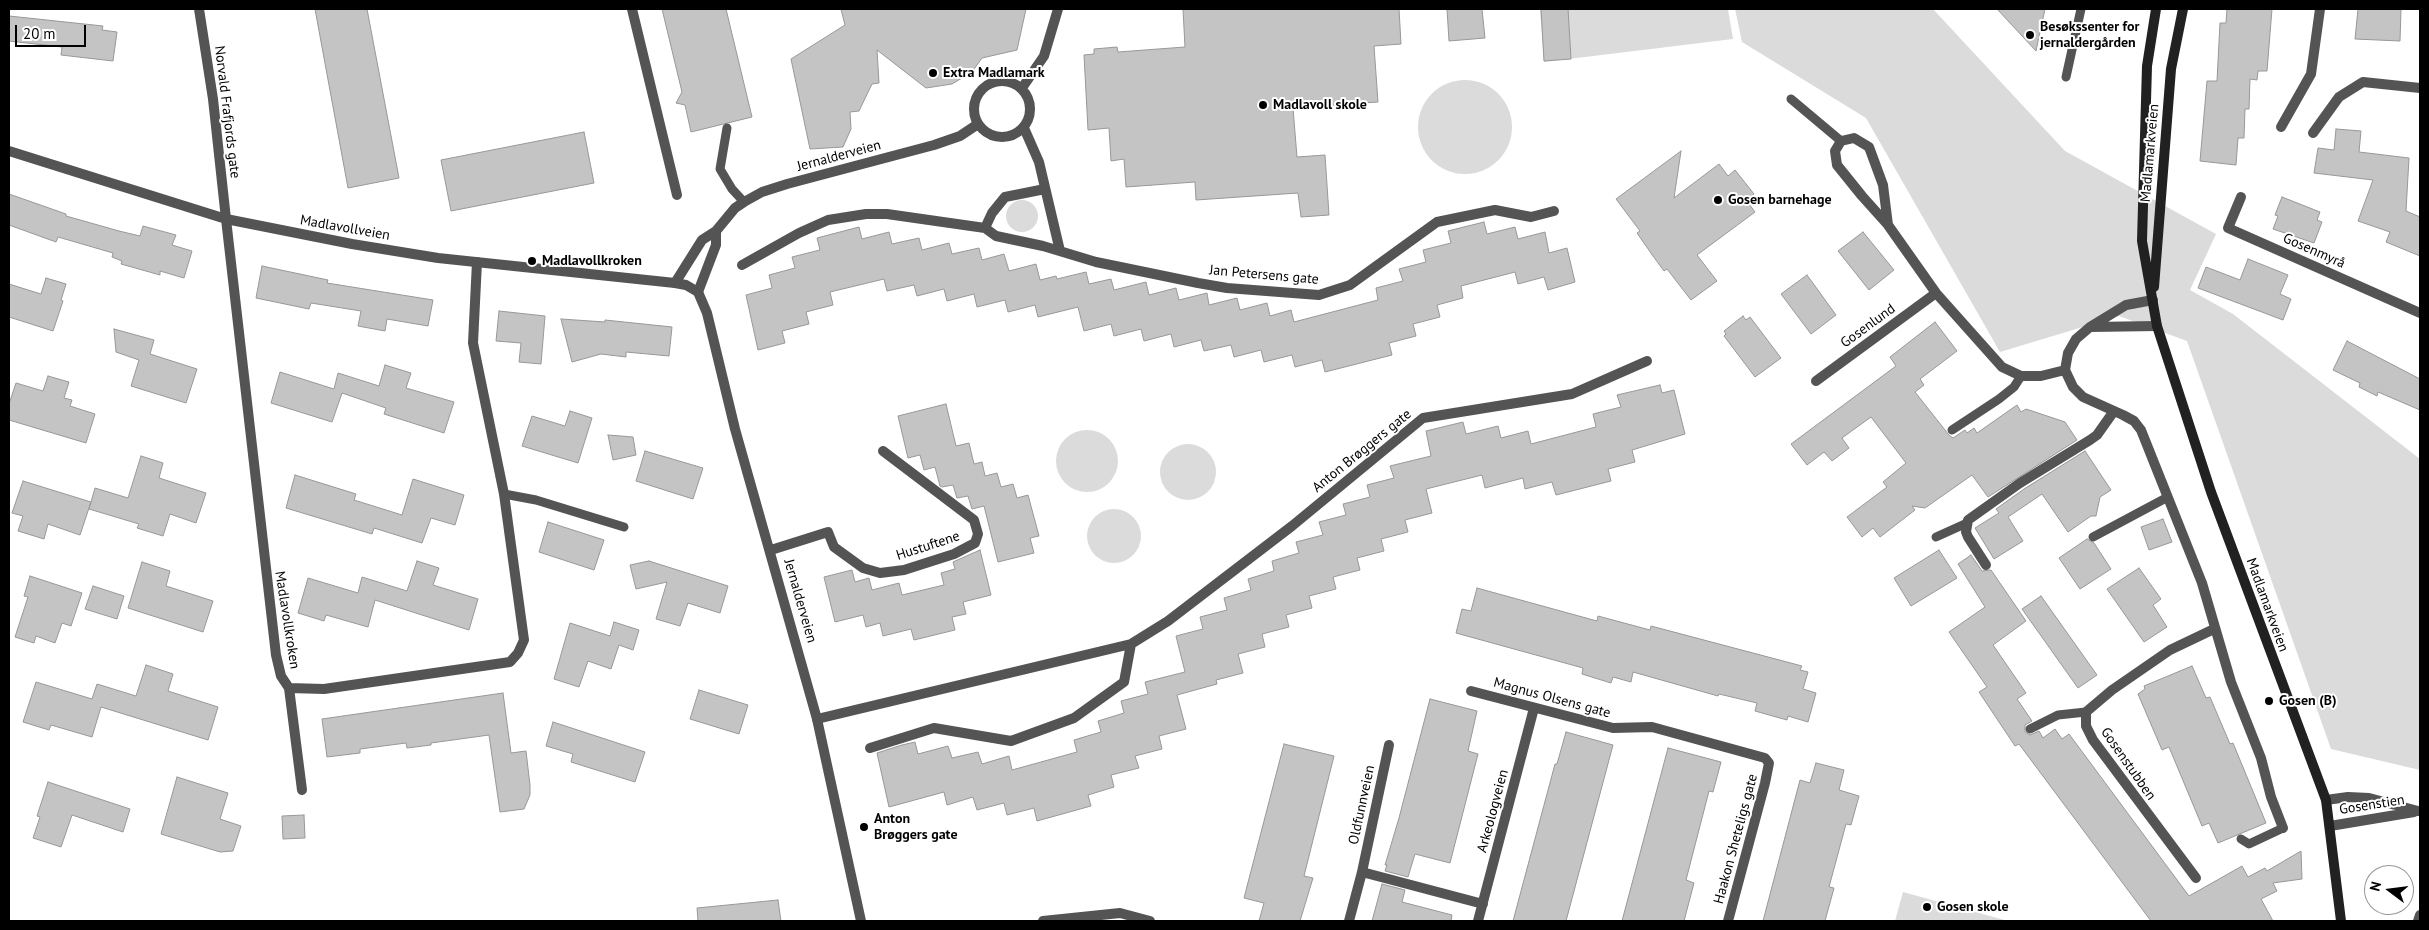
<!DOCTYPE html>
<html>
<head>
<meta charset="utf-8">
<style>
  body { margin:0 }
  #map { position:relative; width:2429px; height:930px; overflow:hidden; background:#fff; font-family:"PT Sans",sans-serif }
  canvas { display:block }
  .frame { position:absolute; inset:0; border:10px solid #000; pointer-events:none }
  .north { position:absolute; left:2364px; top:865px; width:50px; height:50px; box-sizing:border-box; background:#fff; border:1px solid #999; border-radius:50%; rotate:285deg; font-size:14px; font-weight:700; line-height:20px; text-align:center; color:#000 }
  .north::after { content:''; display:block; margin:auto; width:18px; height:22px; background:#000; clip-path:polygon(50% 0,100% 100%,50% 72%,0 100%) }
  .scale { position:absolute; left:15px; top:25px; width:71px; height:22px; box-sizing:border-box; border:2px solid #000; border-top:0; padding-left:6px; font-size:15px; line-height:18px; white-space:nowrap; color:#000; -webkit-text-stroke:4px #fff; paint-order:stroke }
</style>
</head>
<body>
<div id="map">
<canvas width="2429" height="930"></canvas>
<div class="frame"></div>
<div class="north">N</div>
<div class="scale">20 m</div>
</div>
<script>
const ctx = document.querySelector('canvas').getContext('2d');
ctx.lineJoin = 'round';
function paint(path, color) {
  ctx.fillStyle = color;
  ctx.fill(path, 'evenodd');
}
function toPath(rows) {
  const path = new Path2D();
  for (const r of rows) {
    if (r.length === 3) {
      path.moveTo(r[0] + r[2], r[1]);
      path.arc(r[0], r[1], r[2], 0, 2 * Math.PI);
      continue;
    }
    path.moveTo(r[0], r[1]);
    for (let i = 2; i < r.length; i += 2) path.lineTo(r[i], r[i + 1]);
  }
  return path;
}
function stroke(path, color, width, dash) {
  ctx.strokeStyle = color;
  ctx.lineWidth = width;
  ctx.lineCap = dash ? 'butt' : 'round';
  ctx.setLineDash(dash || []);
  ctx.stroke(path);
}
function label(font, color, halo, rows, align = 'center') {
  ctx.font = font + ' "PT Sans",sans-serif';
  ctx.lineWidth = 4;
  ctx.setLineDash([]);
  ctx.textBaseline = 'middle';
  ctx.strokeStyle = halo;
  ctx.fillStyle = color;
  for (const [text, x, y, turn = 0] of rows) {
    ctx.save();
    ctx.translate(x, y);
    ctx.rotate((+turn || 0) * Math.PI / 180);
    ctx.textAlign = isNaN(turn) ? turn : align;
    if (halo) ctx.strokeText(text, 0, 0);
    ctx.fillText(text, 0, 0);
    ctx.restore();
  }
}
const green = toPath([
  [1540,9,1728,9,1733,39,1544,62],
  [1735,9,1933,9,2065,151,2216,234,2190,290,2233,314,2420,459,2420,770,2331,749,2187,341,2119,316,2000,352,1866,118,1742,42],
  [1465,127,47],
  [1022,216,16],
  [1087,461,31],
  [1188,472,28],
  [1114,536,27],
  [1903,892,2008,921,1895,921]
]);
const building = toPath([
  [315,9,367,9,399,178,348,188,315,9],
  [662,9,726,9,752,117,691,132,685,105,676,103,682,92,662,9],
  [841,9,1026,9,1017,50,982,58,972,72,952,84,926,88,877,50,879,83,872,84,859,111,850,112,851,129,843,147,810,149,791,59,845,25,841,9],
  [1183,9,1399,9,1401,44,1374,46,1378,102,1293,108,1297,157,1325,155,1329,215,1301,217,1298,193,1196,200,1195,182,1126,187,1124,159,1111,161,1109,128,1088,130,1084,55,1094,54,1094,49,1117,47,1118,52,1185,47,1183,9],
  [1447,9,1482,9,1485,38,1449,41,1447,9],
  [1541,9,1568,9,1571,59,1544,61,1541,9],
  [1997,9,2045,9,2036,51,1997,9],
  [2227,9,2272,9,2267,71,2258,71,2257,80,2250,79,2249,109,2245,109,2244,138,2238,138,2236,165,2200,161,2207,81,2217,81,2220,23,2226,23,2227,9],
  [2358,9,2401,9,2400,41,2355,39,2358,9],
  [9,16,103,26,102,30,117,32,113,61,61,55,62,47,9,41,9,16],
  [2336,129,2361,131,2359,152,2409,158,2406,211,2420,217,2420,256,2386,242,2390,232,2358,221,2373,180,2314,173,2318,148,2334,150,2336,129],
  [584,132,594,183,451,211,441,160,584,132],
  [1681,151,1674,198,1719,164,1728,176,1735,170,1754,194,1746,200,1755,212,1697,255,1717,281,1691,300,1667,269,1664,271,1653,256,1637,233,1640,231,1616,199,1681,151],
  [9,194,66,214,66,216,119,231,140,236,143,226,176,235,172,245,192,251,184,278,160,271,160,275,121,264,122,261,112,257,113,253,58,237,56,242,9,225,9,194],
  [2282,197,2320,212,2317,220,2322,222,2314,243,2273,229,2278,216,2275,215,2282,197],
  [1484,222,1487,234,1515,227,1518,239,1545,232,1549,253,1567,248,1575,282,1548,290,1544,277,1518,284,1515,272,1461,286,1463,298,1437,305,1440,317,1413,324,1416,336,1389,343,1392,355,1325,372,1322,360,1295,367,1292,355,1264,362,1261,350,1234,357,1231,345,1204,351,1201,340,1174,347,1171,334,1144,341,1141,329,1114,336,1111,324,1084,331,1078,307,1038,317,1035,305,1008,312,1005,300,977,307,974,294,947,301,944,289,917,296,914,285,887,291,884,279,830,292,833,305,806,312,809,324,782,331,785,343,758,350,746,295,772,288,769,275,795,268,792,257,820,250,817,238,859,227,862,239,889,232,892,244,919,238,922,250,949,243,952,254,979,248,982,260,1004,254,1009,271,1036,264,1040,280,1056,276,1057,279,1086,272,1089,284,1111,279,1114,290,1146,282,1149,295,1176,288,1179,300,1207,293,1209,305,1237,298,1240,310,1267,303,1270,316,1291,310,1294,322,1378,300,1376,288,1403,281,1399,269,1426,262,1423,250,1451,243,1448,231,1484,222],
  [1863,232,1894,270,1869,290,1838,251,1863,232],
  [2248,259,2288,275,2280,294,2291,299,2283,320,2198,288,2206,267,2240,280,2248,259],
  [262,266,328,280,327,283,433,300,428,326,387,319,385,331,358,326,361,311,311,303,309,309,256,298,262,266],
  [1807,275,1836,315,1811,334,1781,294,1807,275],
  [46,278,66,284,61,300,63,301,53,331,9,317,9,284,41,294,46,278],
  [499,311,545,316,541,364,519,362,521,343,496,341,499,311],
  [1743,316,1746,320,1750,317,1781,358,1755,377,1724,336,1726,334,1724,331,1743,316],
  [561,319,605,322,605,320,672,327,669,356,626,352,626,357,601,354,572,362,561,319],
  [1935,322,1957,351,1920,379,1924,385,1915,392,1949,435,1953,438,1965,430,1967,433,1974,428,1977,433,2017,405,2021,412,2026,409,2065,422,2077,440,1988,497,1972,475,1925,508,1912,506,1915,510,1880,537,1873,528,1862,537,1847,517,1887,487,1883,482,1906,463,1871,417,1842,438,1849,448,1832,461,1824,452,1807,465,1791,444,1896,366,1890,357,1935,322],
  [114,329,154,340,150,354,197,369,186,403,131,386,139,360,116,352,114,329],
  [2347,341,2420,379,2420,410,2378,392,2377,396,2359,387,2360,383,2333,370,2347,341],
  [385,365,411,373,406,388,454,402,444,433,384,414,386,408,342,393,332,422,271,403,280,372,334,389,338,373,379,386,385,365],
  [48,376,69,382,64,398,72,400,70,406,95,414,86,443,9,420,9,404,16,383,43,391,48,376],
  [1660,385,1662,393,1674,390,1685,434,1632,450,1635,462,1608,469,1611,481,1556,495,1552,482,1525,489,1523,478,1485,488,1482,475,1426,489,1432,513,1405,520,1408,532,1381,539,1384,551,1357,558,1360,570,1333,577,1336,589,1309,596,1312,608,1286,615,1289,627,1262,634,1265,647,1238,654,1243,673,1216,680,1217,684,1177,695,1186,729,1159,736,1162,749,1135,756,1139,768,1111,775,1114,787,1088,795,1091,806,1037,821,1034,808,1007,815,1004,803,977,810,973,797,947,805,944,792,889,807,877,753,902,745,915,742,918,754,948,746,952,758,978,752,982,764,1009,756,1012,770,1077,752,1074,740,1101,732,1098,721,1124,713,1121,701,1148,694,1145,682,1185,672,1176,636,1203,629,1200,617,1227,610,1224,598,1251,590,1248,579,1274,571,1272,561,1299,553,1296,542,1323,535,1319,522,1346,515,1343,504,1370,497,1367,485,1394,478,1390,466,1431,456,1426,431,1463,422,1466,434,1498,426,1501,438,1528,431,1531,444,1596,427,1593,414,1621,407,1617,395,1660,385],
  [946,404,956,446,969,443,974,464,982,462,985,476,997,473,1001,487,1013,484,1017,498,1028,495,1039,536,1030,538,1034,553,998,562,984,506,972,509,968,496,957,498,953,485,942,487,940,486,935,467,924,470,920,455,908,458,898,416,946,404],
  [570,411,592,418,578,463,522,446,532,416,565,426,570,411],
  [608,435,633,437,636,455,613,460,608,435],
  [645,451,703,468,693,499,636,481,645,451],
  [2085,451,2111,490,2100,497,2096,516,2091,516,2068,532,2042,494,2008,517,2023,541,1994,559,1975,528,1999,513,1996,509,2024,489,2085,451],
  [141,456,163,463,159,478,206,493,196,523,170,514,163,536,137,528,139,524,89,509,95,488,128,498,141,456],
  [295,475,356,494,354,500,402,515,413,479,464,495,455,525,431,518,422,543,374,528,372,534,286,508,295,475],
  [23,481,91,502,80,535,48,524,44,539,18,531,23,516,12,513,23,481],
  [2163,519,2172,542,2149,550,2141,527,2163,519],
  [548,522,604,540,594,570,539,552,548,522],
  [2087,539,2094,543,2111,569,2080,589,2059,558,2087,539],
  [980,550,991,595,963,602,966,614,952,617,955,630,914,640,911,629,883,636,880,623,866,627,863,615,835,622,824,577,852,570,855,582,869,578,872,590,899,583,902,595,944,585,941,573,955,569,953,562,980,550],
  [1939,550,1957,578,1911,606,1894,578,1939,550],
  [1971,555,1982,571,1991,570,2026,621,1993,645,2026,693,2017,699,2032,721,2025,725,2025,732,2030,735,2039,731,2043,738,2055,729,2062,739,2069,734,2189,896,2242,866,2248,877,2265,868,2267,871,2301,851,2302,879,2273,883,2277,891,2261,899,2273,921,2151,921,2019,744,2015,746,1979,692,1987,687,1949,632,1985,607,1958,564,1971,555],
  [417,561,439,568,433,585,478,599,469,630,375,600,368,627,326,615,324,621,298,613,308,578,358,593,362,577,407,591,417,561],
  [649,561,728,586,720,613,688,603,680,626,656,619,667,582,636,589,630,565,649,561],
  [142,562,170,571,166,586,213,601,203,632,128,608,142,562],
  [2139,568,2161,599,2153,605,2167,627,2144,642,2107,589,2139,568],
  [30,576,82,593,71,626,62,623,55,643,36,636,34,643,15,637,28,597,24,596,30,576],
  [93,586,124,596,117,619,85,609,93,586],
  [1477,588,1597,621,1598,616,1650,630,1651,626,1802,666,1800,670,1808,672,1803,689,1816,693,1808,722,1788,716,1787,720,1755,711,1757,703,1719,694,1718,696,1633,672,1631,682,1613,677,1611,683,1582,674,1583,668,1456,633,1462,609,1471,611,1477,588],
  [2041,596,2097,675,2078,688,2022,609,2041,596],
  [614,622,639,630,633,650,619,645,611,669,588,661,579,687,554,679,570,623,610,636,614,622],
  [146,665,173,674,168,691,218,707,208,740,101,707,92,737,51,725,49,730,23,722,36,682,92,699,97,684,136,696,146,665],
  [2192,666,2206,698,2210,697,2230,744,2233,743,2266,823,2218,843,2209,823,2202,826,2169,747,2162,750,2138,694,2145,689,2144,686,2192,666],
  [699,690,748,705,739,734,690,719,699,690],
  [503,693,511,753,526,751,530,785,530,795,524,809,500,812,489,735,431,743,431,745,407,748,406,743,360,749,360,753,327,757,322,719,503,693],
  [1430,699,1477,711,1468,751,1478,754,1450,863,1415,854,1408,877,1385,871,1387,865,1385,865,1399,818,1430,699],
  [553,722,645,752,635,782,571,762,573,754,546,746,553,722],
  [1566,732,1613,745,1566,921,1513,921,1555,764,1557,764,1566,732],
  [1284,744,1334,756,1304,876,1313,878,1300,921,1259,921,1264,903,1244,898,1284,744],
  [1668,748,1721,762,1713,792,1709,791,1686,880,1694,883,1684,921,1622,921,1668,748],
  [1816,763,1844,770,1839,790,1859,796,1851,825,1846,824,1829,887,1834,888,1825,921,1763,921,1800,780,1810,783,1816,763],
  [177,777,228,793,220,819,241,826,233,851,220,852,161,834,177,777],
  [48,782,130,809,123,832,72,815,61,847,33,838,40,817,37,816,48,782],
  [304,815,305,838,283,839,282,816,304,815],
  [1382,884,1405,890,1402,902,1452,915,1451,921,1372,921,1382,884],
  [778,900,781,921,698,921,697,908,778,900]
]);
const service = toPath([
  [2066,77,2081,9],
  [1791,99,1841,141],
  [727,128,720,169,732,189,744,202],
  [1952,430,1999,399,2014,387,2021,376],
  [504,494,536,500,624,527],
  [1936,537,1967,523],
  [2093,537,2166,498],
  [2030,729,2058,715,2086,712],
  [2241,839,2249,844,2283,828]
]);
const minor = toPath([
  [632,9,677,195],
  [1002,109,28],
  [1022,88,1044,56,1058,9],
  [2281,127,2311,74,2320,9],
  [1024,128,1039,162,1060,251],
  [2313,133,2339,97,2363,82,2420,88],
  [9,151,226,219,276,655,281,676,289,688,324,689,510,662,518,653,524,640,504,494,473,343,477,262],
  [2241,197,2228,228,2420,313],
  [1888,225,1883,185,1869,147,1854,138,1841,141,1835,151,1837,165,1862,196,1888,225,1936,293,2002,367,2021,376,2041,376,2065,370,2068,353,2076,339,2090,327,2126,305,2153,300],
  [985,228,992,213,1005,197,1045,189],
  [742,265,799,233,828,220,866,214,887,214,985,228,996,236,1043,246,1096,262,1198,283,1227,288,1319,295,1350,285,1437,222,1495,210,1531,217,1554,211],
  [675,283,702,240,716,231,735,208,744,202,762,192,787,184,934,145,960,136,978,124],
  [698,292,716,245,716,231],
  [2091,327,2157,326],
  [2065,370,2073,387,2083,397,2123,415,2134,421,2141,430,2202,583,2231,682,2261,758,2271,797,2283,828],
  [1816,381,1936,293],
  [771,550,828,532,834,547,863,568,880,573,904,570,954,554,975,543,978,534,974,520,883,451],
  [1986,565,1968,537,1966,532,1968,520,2020,483,2090,440,2097,435,2114,411],
  [289,688,302,790],
  [1471,691,1613,728,1652,727,1765,758,1769,763,1765,783,1728,921],
  [817,719,1131,644,1168,621,1292,526,1423,418,1572,394,1647,361],
  [870,748,934,728,1011,741,1074,718,1124,682,1131,644],
  [2326,800,2348,797,2369,798,2418,811],
  [2330,826,2414,812],
  [1362,872,1483,904],
  [2196,878,2093,740,2086,726,2086,712,2112,690,2170,650,2214,629],
  [1043,921,1120,913,1150,921],
  [1349,921,1362,872,1389,745],
  [1478,921,1534,708],
  [2418,921,2420,915]
]);
const tertiary = toPath([
  [199,9,213,99,226,219,352,244,438,258,675,283,686,285,698,292,707,313,735,429,817,719,861,921]
]);
const secondary = toPath([
  [2156,9,2147,66,2142,241,2157,326,2211,492,2326,800,2341,921],
  [2154,287,2171,69,2183,9]
]);
const markers = [
  [2030,35,5,"#000"],
  [933,73,5,"#000"],
  [1263,105,5,"#000"],
  [1718,200,5,"#000"],
  [532,261,5,"#000"],
  [2269,701,5,"#000"],
  [864,827,5,"#000"],
  [1927,907,5,"#000"]
];
const poiNames = [
  ["Besøkssenter for",2040,27],
  ["jernaldergården",2040,43],
  ["Extra Madlamark",943,73],
  ["Madlavoll skole",1273,105],
  ["Gosen barnehage",1728,200],
  ["Madlavollkroken",542,261],
  ["Gosen (B)",2279,701],
  ["Anton",874,819],
  ["Brøggers gate",874,835],
  ["Gosen skole",1937,907]
];
const streetNames = [
  ["Norvald Frafjords gate",227,112,83],
  ["Madlamarkveien",2150,153,-85],
  ["Jernalderveien",839,156,-15],
  ["Madlavollveien",345,228,10],
  ["Gosenmyrå",2314,251,24],
  ["Jan Petersens gate",1264,275,5],
  ["Gosenlund",1868,326,-36],
  ["Anton Brøggers gate",1362,451,-39],
  ["Hustuftene",928,546,-18],
  ["Jernalderveien",800,601,74],
  ["Madlamarkveien",2267,605,70],
  ["Madlavollkroken",287,620,81],
  ["Magnus Olsens gate",1552,698,15],
  ["Gosenstubben",2128,764,55],
  ["Oldfunnveien",1362,805,-78],
  ["Gosenstien",2372,805,-9],
  ["Arkeologveien",1493,811,-75],
  ["Haakon Sheteligs gate",1736,839,-75]
];
paint(green, '#dbdbdb');
paint(building, '#c4c4c4');
stroke(building, '#989898', 1);
stroke(service, '#545454', 9);
stroke(minor, '#545454', 10);
stroke(tertiary, '#545454', 10);
stroke(secondary, '#212121', 10);
for (const [x, y, r, color] of markers) {
  const dot = new Path2D();
  dot.arc(x, y, r, 0, 2 * Math.PI);
  ctx.fillStyle = color;
  ctx.fill(dot);
  stroke(dot, '#fff', 2);
}
label('bold 14px', '#000', '#fff', poiNames, 'left');
label('14px', '#000', '#fff', streetNames);
</script>
</body>
</html>
